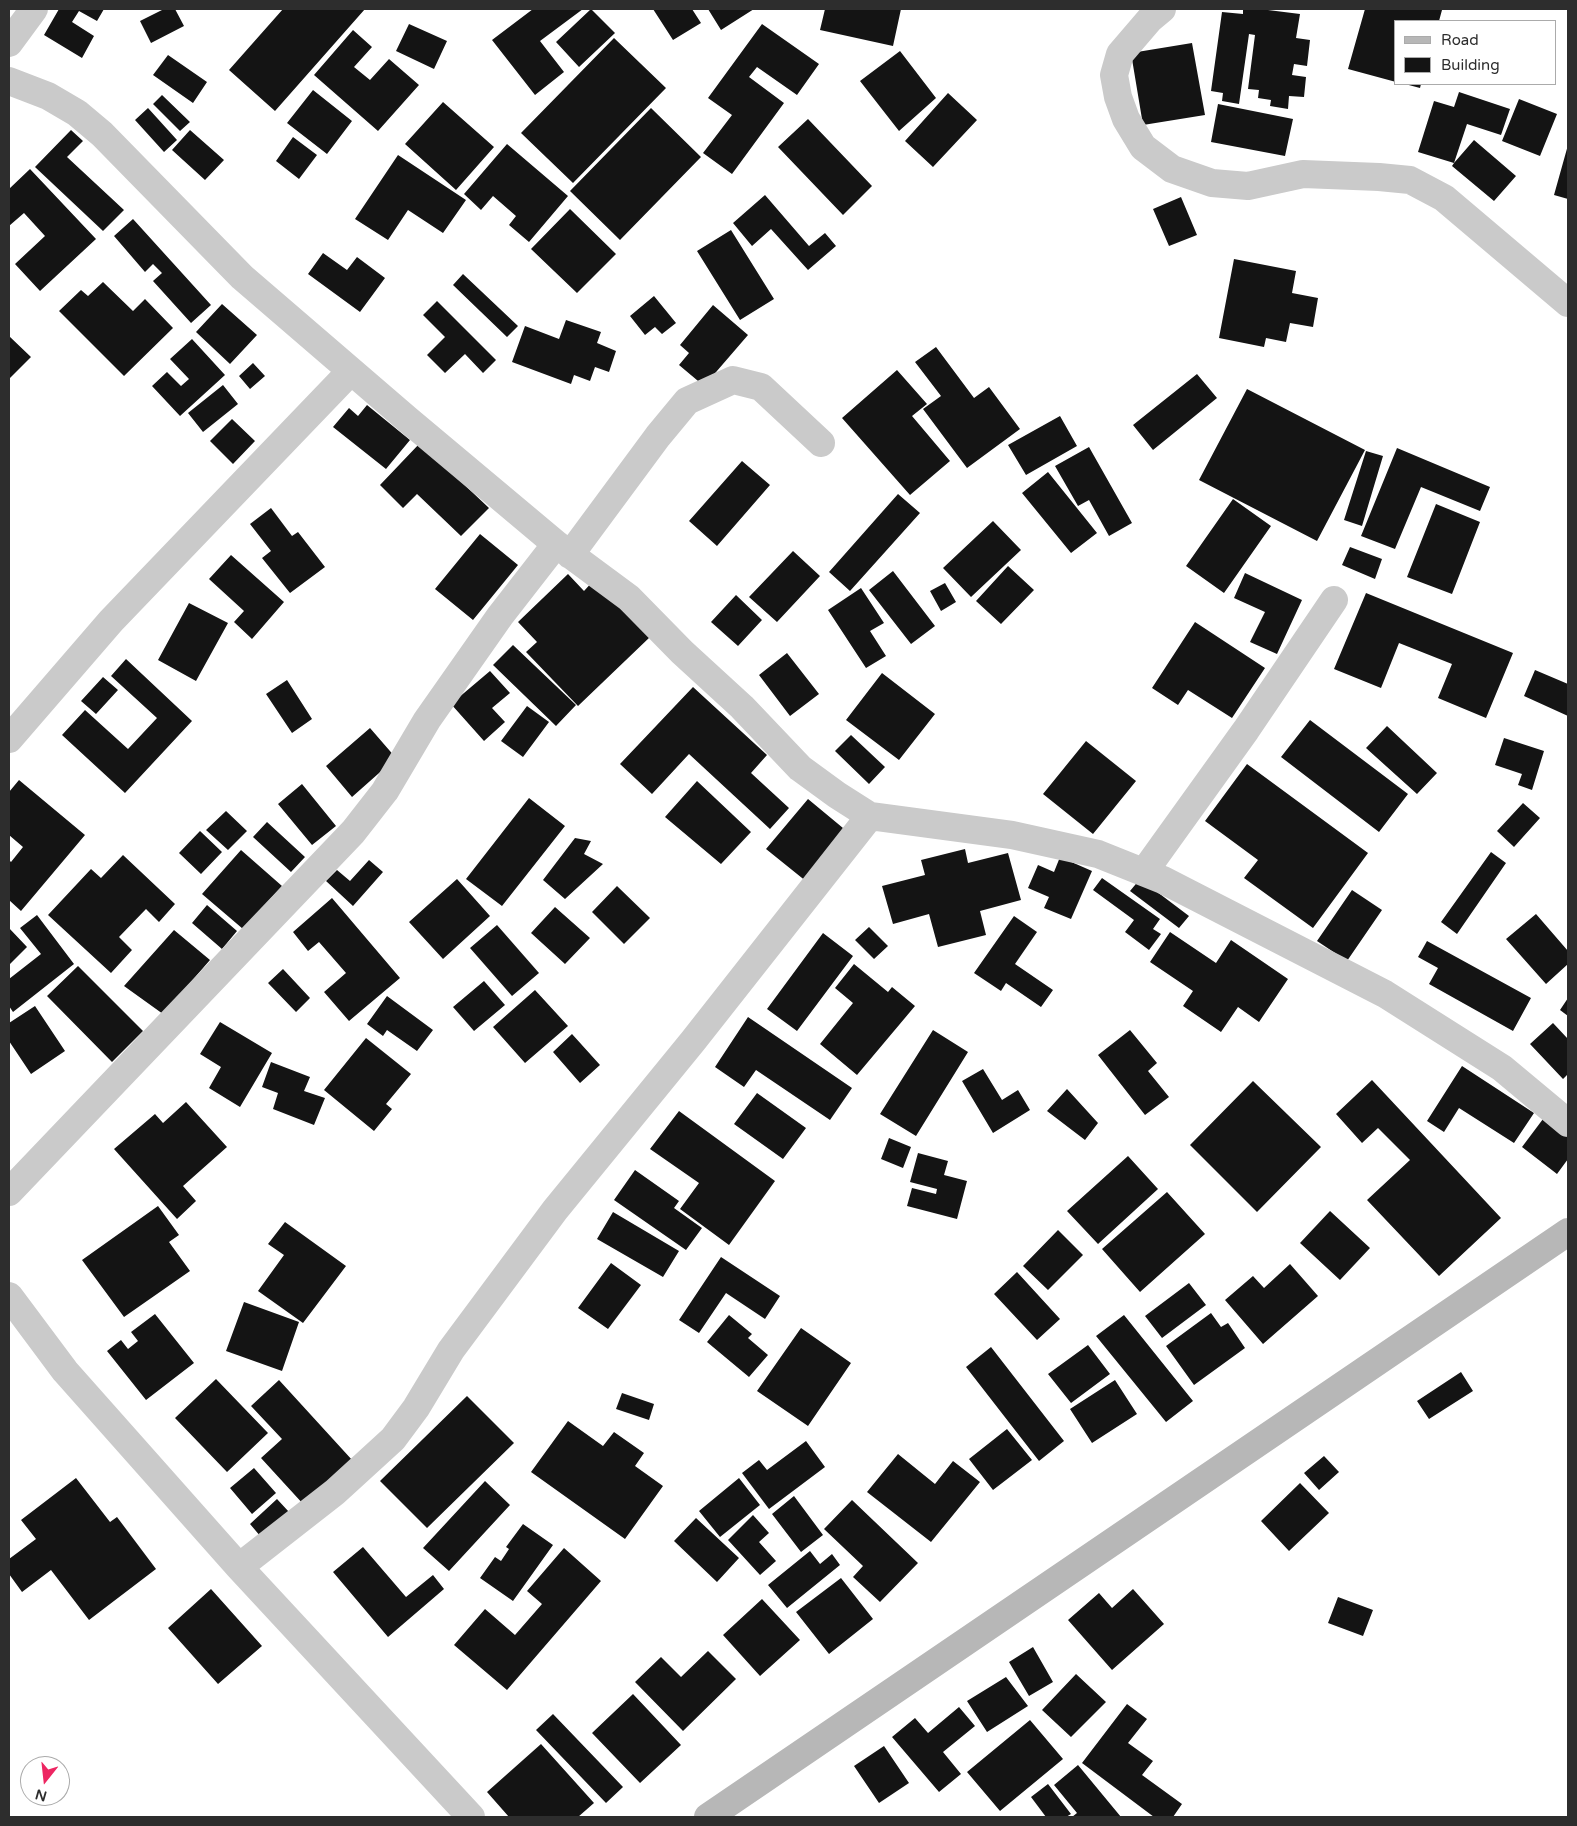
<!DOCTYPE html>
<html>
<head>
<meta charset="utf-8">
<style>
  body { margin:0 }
  #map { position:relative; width:1577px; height:1826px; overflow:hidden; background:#fff; font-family:"Varela Round",sans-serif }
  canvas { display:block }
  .frame { position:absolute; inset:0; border:10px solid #2d2d2d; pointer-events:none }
  .legend { position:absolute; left:1394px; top:20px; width:162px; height:65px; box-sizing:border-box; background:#fff; border:1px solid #ababab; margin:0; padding:6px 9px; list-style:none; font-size:15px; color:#2d2d2d }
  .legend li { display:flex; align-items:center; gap:10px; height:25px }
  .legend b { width:25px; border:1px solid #ababab }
  .north { position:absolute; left:20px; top:1756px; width:50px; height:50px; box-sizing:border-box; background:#fff; border:1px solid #ababab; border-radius:50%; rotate:196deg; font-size:14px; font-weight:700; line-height:20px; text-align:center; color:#2d2d2d }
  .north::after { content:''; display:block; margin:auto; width:18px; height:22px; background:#ed2662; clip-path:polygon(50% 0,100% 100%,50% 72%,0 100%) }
</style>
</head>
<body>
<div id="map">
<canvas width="1577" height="1826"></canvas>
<div class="frame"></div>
<ul class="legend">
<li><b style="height:6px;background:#b7b7b7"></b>Road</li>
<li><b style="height:14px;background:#141414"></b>Building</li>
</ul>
<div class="north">N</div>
</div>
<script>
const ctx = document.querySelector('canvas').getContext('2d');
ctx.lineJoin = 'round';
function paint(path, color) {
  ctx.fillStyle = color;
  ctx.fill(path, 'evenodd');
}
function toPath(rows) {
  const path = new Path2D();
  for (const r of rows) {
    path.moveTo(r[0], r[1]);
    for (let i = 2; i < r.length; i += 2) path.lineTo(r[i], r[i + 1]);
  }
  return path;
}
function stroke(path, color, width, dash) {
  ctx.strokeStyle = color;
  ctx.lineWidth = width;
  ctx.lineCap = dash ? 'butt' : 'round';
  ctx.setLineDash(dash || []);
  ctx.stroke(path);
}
const building = toPath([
  [59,9,104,9,97,21,79,11,72,22,94,36,82,58,44,35],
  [164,9,175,9,184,26,151,43,140,21],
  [283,9,365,9,275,111,229,70],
  [533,9,583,9,540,41,564,72,535,95,492,40],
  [591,9,615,33,579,67,556,42],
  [653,9,692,9,701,23,673,40],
  [708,9,754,9,721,30],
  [825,9,901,9,893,46,820,30],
  [1243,9,1260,9,1300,14,1296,38,1310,40,1307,66,1294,64,1292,75,1306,77,1304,97,1289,96,1288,109,1270,106,1271,100,1258,98,1259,90,1248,89,1255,35,1249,34,1239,104,1222,101,1223,93,1211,91,1222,12,1243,14],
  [1365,9,1442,10,1439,21,1396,21,1396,82,1348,69],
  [409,24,447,41,434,69,396,51],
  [762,24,819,64,797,95,757,67,749,77,784,103,732,174,703,153,732,115,708,98],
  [353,30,372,47,354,67,370,80,389,59,419,85,378,131,314,75],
  [614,38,666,88,573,183,521,133],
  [1192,43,1205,115,1143,125,1131,53],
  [900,51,936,98,899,131,860,81],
  [168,55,207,82,193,103,153,75],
  [1405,84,1421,84,1420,88],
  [313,90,352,121,327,154,287,123],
  [1459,92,1510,109,1501,135,1467,124,1454,163,1474,140,1516,176,1494,201,1452,166,1454,163,1418,152,1434,101,1454,107],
  [948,93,977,120,933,167,905,141],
  [162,95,190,122,180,131,153,104],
  [1519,99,1557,114,1540,156,1502,141],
  [443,102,494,147,456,190,405,144],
  [1218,104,1293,119,1285,156,1211,142],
  [148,108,177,140,164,152,135,120],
  [651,108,701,157,620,240,570,191],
  [808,119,872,186,843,215,778,147],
  [71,130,83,141,67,157,124,210,103,231,35,167],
  [190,130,224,160,205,180,172,150],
  [293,137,317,155,299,179,276,161],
  [507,144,568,196,529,242,509,225,516,216,493,196,481,210,464,194],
  [1568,145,1568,199,1554,195],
  [398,155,466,200,443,233,408,210,388,240,355,219],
  [30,169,96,239,40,291,15,264,45,236,24,213,9,226,9,189],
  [765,195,809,246,825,233,836,246,808,270,771,229,752,246,733,223],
  [1181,197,1197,235,1169,246,1153,209],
  [570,209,616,254,577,293,531,249],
  [133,219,211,305,191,323,153,281,162,273,153,264,145,272,114,236],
  [731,230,774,299,740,320,697,251],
  [323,253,347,270,357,257,385,278,360,312,308,274],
  [1234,259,1296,271,1292,293,1318,298,1313,327,1290,323,1286,342,1266,338,1264,347,1219,338],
  [463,274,518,326,507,337,453,285],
  [103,282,133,311,145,299,173,328,124,376,59,311,81,290,88,296],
  [654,296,676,323,662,334,655,327,645,335,630,316],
  [437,301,496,360,483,373,465,354,445,373,427,355,445,337,423,315],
  [222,304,257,335,230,364,196,332],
  [713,305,748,335,704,386,679,365,689,353,680,345],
  [566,320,601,332,597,343,616,351,609,372,595,367,590,381,574,375,571,384,512,362,525,326,559,339],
  [9,336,31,357,9,379],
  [192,339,225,375,180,416,152,386,167,372,181,386,189,379,170,359],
  [936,347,974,398,989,387,1020,429,967,468,923,409,941,396,915,362],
  [253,363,265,376,250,389,239,376],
  [897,370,927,404,912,416,950,461,910,495,842,418],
  [1197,374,1217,398,1153,450,1133,425],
  [223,385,238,404,203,432,188,413],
  [1247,389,1365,450,1317,541,1199,480],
  [367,405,410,440,386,469,333,427,349,408,358,416],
  [1060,416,1077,446,1026,475,1008,445],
  [232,419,255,441,233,464,210,441],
  [420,443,489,508,461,536,417,494,403,508,380,485],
  [1089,447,1132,523,1109,536,1089,500,1078,506,1055,466],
  [1397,448,1490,487,1480,511,1421,487,1395,549,1361,536],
  [1366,451,1383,456,1362,526,1344,520],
  [742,461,770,485,717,546,689,521],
  [1048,472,1097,533,1071,553,1022,493],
  [898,494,920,513,850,591,829,572],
  [1233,499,1271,526,1224,593,1186,566],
  [1436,504,1480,522,1452,594,1407,577],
  [271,508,292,536,298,532,325,567,290,593,262,558,271,551,250,524],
  [993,521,1021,550,971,597,943,568],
  [480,534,518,565,473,620,435,589],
  [1350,547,1382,559,1375,579,1342,565],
  [793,551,820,576,777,622,749,597],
  [231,555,284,602,252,639,234,622,244,611,209,579],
  [1008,566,1034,590,1001,624,976,601],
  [893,571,935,626,911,644,869,590],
  [1245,573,1302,600,1277,654,1250,642,1265,612,1234,598],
  [568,574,584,591,594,580,650,637,578,706,526,652,537,642,518,622],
  [945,583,956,602,941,611,930,591],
  [861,588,884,623,870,631,886,656,866,668,828,610],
  [1366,593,1513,653,1486,718,1438,698,1452,664,1399,643,1381,688,1334,669],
  [736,595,762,620,738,646,711,622],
  [189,603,228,623,196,681,158,660],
  [1195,622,1265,668,1232,718,1188,690,1178,705,1152,688],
  [513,645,576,705,556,726,493,665],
  [787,653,819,694,790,716,759,675],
  [126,659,192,721,125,793,62,735,85,710,128,749,157,718,111,676],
  [1535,670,1568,684,1568,716,1524,696],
  [490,671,510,693,492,708,505,722,484,741,451,704],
  [882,673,935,714,899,760,846,720],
  [103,677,118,690,96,714,81,701],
  [287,680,312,719,292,733,266,694],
  [693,687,767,755,751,773,789,808,770,829,689,754,652,794,620,764],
  [527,706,549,722,523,757,501,741],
  [1310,720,1408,794,1379,832,1281,757],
  [1387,726,1437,773,1417,794,1366,748],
  [370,728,396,758,352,797,326,766],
  [851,735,885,767,869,784,835,751],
  [1504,738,1544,751,1532,790,1518,785,1522,774,1495,765],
  [1086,741,1136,781,1093,834,1043,794],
  [1247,764,1368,853,1313,928,1244,878,1258,860,1205,821],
  [19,780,85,835,21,911,9,900,9,860,11,862,23,847,9,835,9,792],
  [697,781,751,832,721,864,665,817],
  [302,784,336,826,312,845,278,804],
  [529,798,565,826,502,906,466,879],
  [808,799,849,833,807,882,766,849],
  [1523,803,1540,818,1514,847,1497,831],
  [226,811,247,831,228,850,206,830],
  [267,822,305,857,291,872,253,837],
  [200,831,222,852,201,874,179,853],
  [575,838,591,841,584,854,603,864,565,899,543,880],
  [965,849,968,863,1008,853,1021,900,980,911,986,935,938,947,929,914,893,924,882,886,925,875,921,860],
  [241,850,282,886,243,929,202,894],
  [1491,852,1506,863,1457,934,1441,922],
  [123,855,175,904,159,922,146,909,119,937,132,950,111,973,48,915,91,869,101,878],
  [1060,857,1092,871,1071,919,1044,908,1049,897,1028,888,1038,865,1054,872],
  [369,860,383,872,353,906,326,881,337,870,350,881],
  [1102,878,1160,919,1153,929,1161,934,1149,950,1125,932,1134,920,1093,890],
  [457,879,490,916,443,959,409,922],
  [1140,879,1189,916,1179,928,1130,891],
  [617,886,650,918,624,944,592,912],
  [1352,890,1382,910,1347,961,1317,941],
  [332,898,400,978,349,1021,324,992,346,973,319,942,308,951,293,932],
  [207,905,237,931,222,949,192,923],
  [555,907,590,938,565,964,531,933],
  [1536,914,1568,951,1568,964,1546,984,1506,939],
  [37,915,74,964,13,1012,9,1006,9,979,41,954,20,928],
  [1014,916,1037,932,1015,964,1053,990,1041,1007,1006,983,1001,991,974,973],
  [497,925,539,973,512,996,470,948],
  [869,927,888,946,874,959,855,940],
  [9,928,27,947,9,965],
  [174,930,210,960,163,1014,124,986],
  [1170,932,1216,963,1231,940,1288,979,1259,1022,1238,1007,1221,1032,1183,1006,1193,991,1150,962],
  [823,933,853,956,797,1031,767,1009],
  [1427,941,1531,998,1513,1031,1429,984,1438,968,1418,957],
  [854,964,888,992,892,987,915,1006,857,1075,820,1044,853,1003,835,988],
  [78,966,143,1031,112,1062,47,996],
  [283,969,310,998,296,1012,268,983],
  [484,981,505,1005,474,1031,453,1007],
  [535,990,568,1026,525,1063,493,1027],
  [387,996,433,1030,417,1051,387,1030,383,1036,367,1024],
  [1568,998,1568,1016,1560,1010],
  [35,1006,65,1051,31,1074,9,1041,9,1023],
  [748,1017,852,1088,830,1120,756,1070,744,1087,715,1067],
  [220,1022,272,1053,240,1107,209,1088,221,1067,200,1054],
  [1553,1023,1568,1039,1568,1074,1563,1079,1530,1044],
  [933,1030,968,1052,916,1136,880,1114],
  [1130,1030,1157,1063,1148,1071,1169,1097,1145,1115,1098,1055],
  [572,1034,600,1065,580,1083,553,1052],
  [366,1038,411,1074,386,1104,392,1109,374,1131,324,1090],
  [271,1062,310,1077,304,1091,325,1098,314,1125,273,1109,278,1093,262,1087],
  [1462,1066,1534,1113,1514,1143,1459,1108,1444,1132,1427,1121],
  [983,1069,1002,1100,1018,1090,1030,1110,993,1133,962,1081],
  [1372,1080,1501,1218,1439,1276,1367,1200,1410,1160,1378,1128,1362,1143,1336,1114],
  [1253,1081,1321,1147,1257,1212,1190,1145],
  [1067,1089,1098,1123,1085,1140,1047,1111],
  [757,1093,806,1128,783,1159,734,1124],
  [186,1102,227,1147,183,1186,196,1201,177,1219,114,1149,155,1114,163,1123],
  [679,1111,775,1181,729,1245,680,1209,699,1183,650,1149],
  [1543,1119,1568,1137,1568,1159,1557,1174,1522,1147],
  [889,1138,911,1147,903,1168,881,1159],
  [918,1153,948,1161,944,1175,967,1181,957,1219,907,1206,912,1188,936,1194,937,1189,910,1182],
  [1128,1156,1158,1189,1098,1244,1067,1211],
  [635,1170,679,1201,674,1208,702,1228,686,1250,614,1200],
  [1167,1192,1205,1234,1140,1292,1102,1249],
  [158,1206,179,1235,169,1242,190,1271,124,1317,82,1260],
  [1330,1211,1370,1248,1340,1280,1300,1243],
  [613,1212,679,1251,663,1277,597,1239],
  [285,1222,346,1266,303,1323,258,1291,284,1255,268,1244],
  [1058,1230,1083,1255,1048,1290,1023,1266],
  [721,1257,780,1296,765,1319,726,1293,699,1333,679,1320],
  [611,1263,641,1285,608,1329,578,1308],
  [1290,1264,1318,1296,1263,1344,1225,1300,1253,1276,1264,1288],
  [1017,1272,1060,1319,1037,1340,994,1294],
  [1189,1283,1206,1305,1162,1338,1145,1316],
  [244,1302,299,1322,282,1371,226,1351],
  [1211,1313,1221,1327,1228,1323,1245,1348,1194,1385,1166,1346],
  [155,1314,194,1363,146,1400,107,1351,121,1340,128,1349,138,1341,131,1332],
  [729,1315,752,1334,748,1338,768,1355,749,1377,707,1342],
  [1124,1315,1193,1401,1166,1422,1096,1336],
  [801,1328,851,1363,808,1426,757,1391],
  [1088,1345,1110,1374,1071,1403,1048,1374],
  [991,1347,1064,1441,1039,1461,966,1367],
  [1461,1372,1473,1391,1429,1419,1417,1401],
  [216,1379,268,1433,227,1472,175,1418],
  [279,1380,353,1461,304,1505,261,1458,282,1439,251,1406],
  [1115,1380,1137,1414,1092,1443,1070,1409],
  [622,1393,654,1404,649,1420,616,1409],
  [467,1396,514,1443,427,1528,380,1481],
  [568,1421,603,1446,614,1432,644,1453,635,1466,663,1486,625,1539,531,1472],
  [1007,1429,1032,1460,993,1490,969,1459],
  [806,1441,825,1467,769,1509,742,1473,759,1460,767,1470],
  [898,1454,935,1484,953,1461,980,1482,931,1542,867,1492],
  [1324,1456,1339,1472,1319,1490,1304,1473],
  [254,1468,276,1493,252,1514,230,1488],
  [76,1478,110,1522,117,1517,156,1569,89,1620,51,1570,22,1592,9,1574,9,1559,36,1539,21,1520],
  [739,1478,760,1505,720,1537,699,1511],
  [485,1481,510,1505,449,1571,423,1548],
  [1300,1483,1329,1513,1289,1551,1261,1521],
  [794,1496,823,1535,801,1552,772,1514],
  [277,1499,289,1512,261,1537,250,1524],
  [852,1500,918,1563,880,1602,853,1577,863,1566,824,1529],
  [753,1515,769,1533,759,1542,776,1561,760,1575,728,1540],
  [696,1518,739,1558,717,1582,674,1541],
  [523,1524,553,1545,513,1601,480,1578,495,1557,501,1561,509,1549,506,1547],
  [363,1547,406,1597,433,1575,444,1589,388,1637,333,1572],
  [564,1548,601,1581,507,1690,454,1645,485,1609,515,1635,542,1604,527,1591],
  [810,1551,820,1564,832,1554,840,1565,787,1608,768,1585],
  [841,1578,873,1619,829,1654,796,1612],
  [211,1589,262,1646,218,1684,168,1628],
  [1133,1589,1164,1624,1112,1670,1068,1620,1099,1593,1112,1608],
  [1338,1597,1373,1610,1363,1636,1328,1623],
  [762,1599,800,1640,760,1676,723,1635],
  [1033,1647,1053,1682,1029,1696,1009,1662],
  [708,1651,736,1679,683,1731,635,1682,661,1657,681,1677],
  [1076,1674,1106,1702,1071,1737,1042,1710],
  [1006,1677,1028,1706,987,1732,967,1701],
  [633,1694,681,1745,640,1783,592,1733],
  [1127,1704,1147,1719,1128,1743,1153,1761,1142,1775,1182,1804,1173,1817,1154,1817,1082,1763],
  [959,1707,975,1726,943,1752,961,1774,939,1792,892,1737,915,1718,928,1733],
  [553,1714,623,1787,606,1803,536,1730],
  [1030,1720,1063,1759,1000,1811,967,1772],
  [541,1744,594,1803,578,1817,509,1817,487,1792],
  [884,1746,909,1783,879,1803,854,1766],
  [1078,1765,1121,1817,1072,1817,1077,1813,1054,1785],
  [1048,1784,1071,1814,1066,1817,1046,1817,1031,1797]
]);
const street = toPath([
  [1162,9,1150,19,1120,54,1114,75,1118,97,1126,119,1143,147,1172,169,1212,183,1248,186,1303,174,1379,177,1410,180,1444,198,1568,303],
  [9,43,34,9],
  [9,81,48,96,77,113,102,134,242,277,407,419,556,544,629,598,682,652,742,707,800,768,837,795,870,816,1012,835,1098,854,1163,880,1385,994,1502,1068,1568,1123],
  [570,555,658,436,687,401,733,380,761,387,821,443],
  [9,739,111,621,351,371],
  [1144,872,1246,730,1334,600],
  [9,1192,353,832,385,791,427,720,500,616,556,544],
  [9,1296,65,1371,239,1567,471,1817],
  [239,1567,335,1492,393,1439,416,1408,451,1350,555,1210,693,1041,870,816]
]);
const secondary = toPath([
  [708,1817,1568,1232]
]);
paint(building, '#141414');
stroke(street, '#cacaca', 28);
stroke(secondary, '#b7b7b7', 28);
</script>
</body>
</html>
